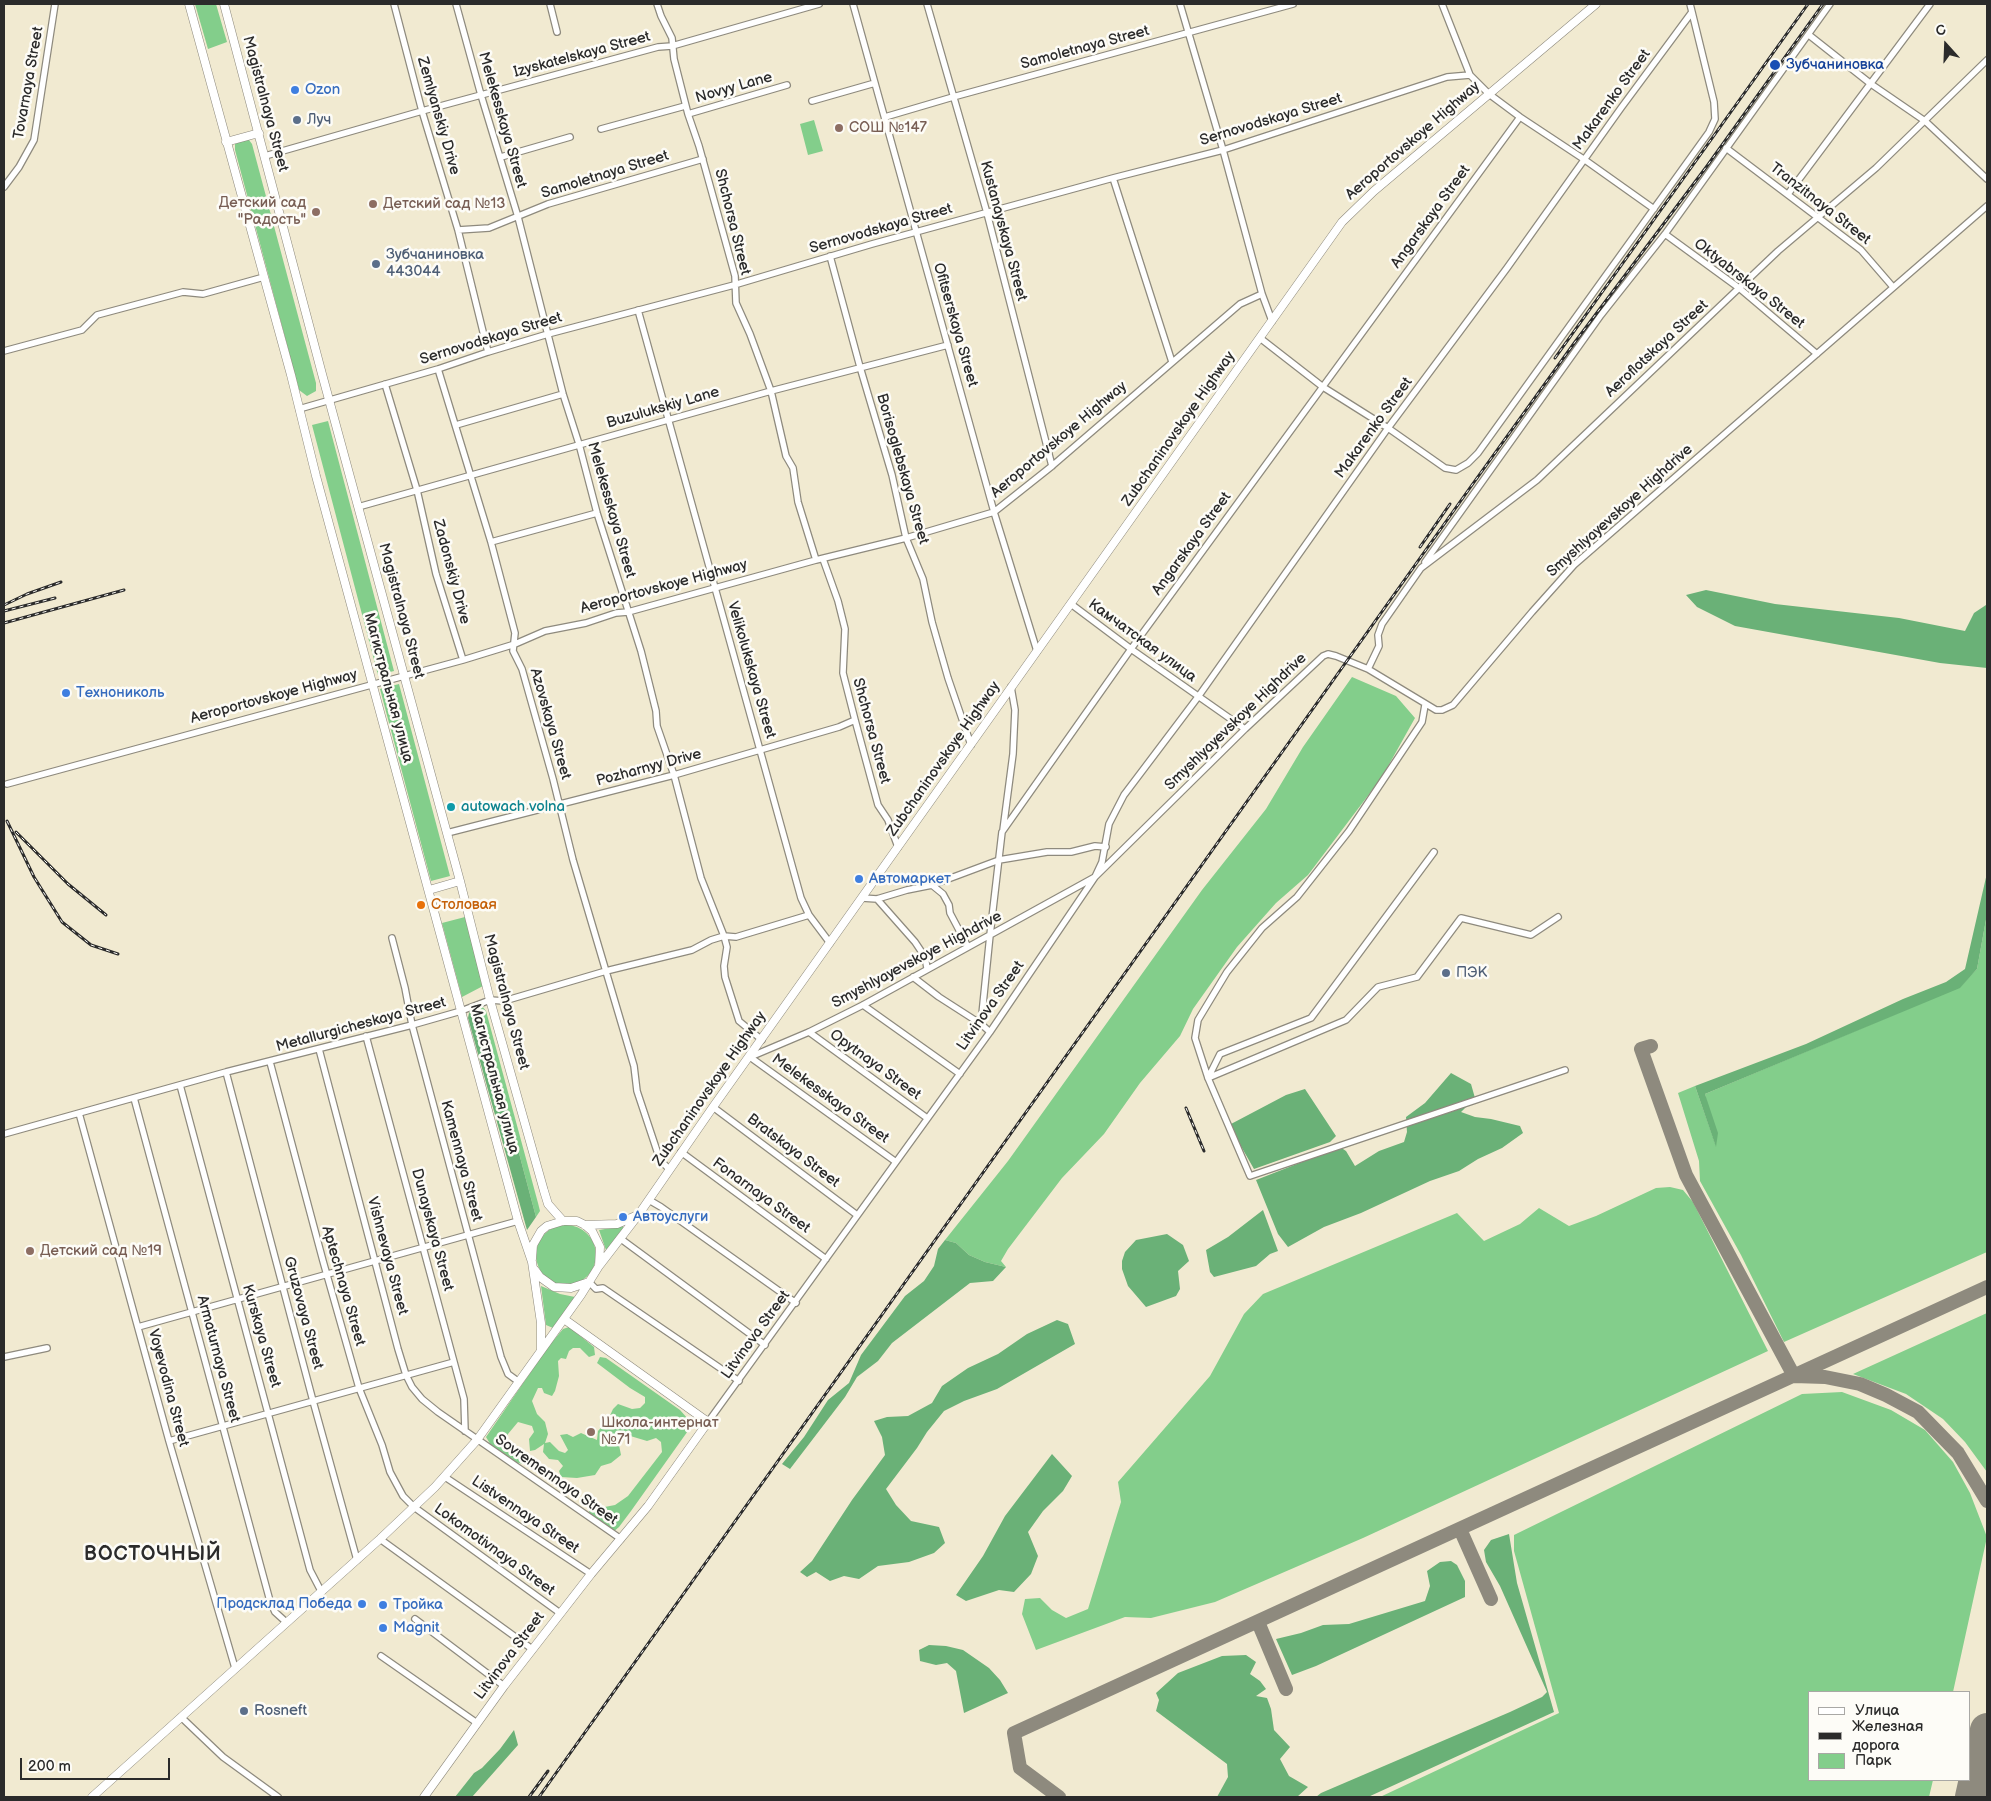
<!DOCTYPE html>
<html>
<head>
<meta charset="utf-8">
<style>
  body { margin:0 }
  #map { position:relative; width:1991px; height:1801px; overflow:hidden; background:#f1ead1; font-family:"Balsamiq Sans",sans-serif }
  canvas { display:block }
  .frame { position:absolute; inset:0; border:5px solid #2b2b2b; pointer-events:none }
  .legend { position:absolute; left:1808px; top:1691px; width:162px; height:90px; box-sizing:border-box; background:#fdfcf7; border:1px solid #a9a8a5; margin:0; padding:6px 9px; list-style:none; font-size:15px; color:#2b2b2b }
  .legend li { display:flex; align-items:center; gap:10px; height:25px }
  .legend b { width:25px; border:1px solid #a9a8a5 }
  .north { position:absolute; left:1921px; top:20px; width:50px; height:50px; -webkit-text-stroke:4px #fdfcf7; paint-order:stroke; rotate:340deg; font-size:14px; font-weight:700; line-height:20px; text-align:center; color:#2b2b2b }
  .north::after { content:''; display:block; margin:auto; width:18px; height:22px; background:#2b2b2b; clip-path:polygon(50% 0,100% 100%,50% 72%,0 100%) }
  .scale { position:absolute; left:20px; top:1758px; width:150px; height:22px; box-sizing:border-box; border:2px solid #2b2b2b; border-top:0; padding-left:6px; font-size:15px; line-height:18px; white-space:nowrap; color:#2b2b2b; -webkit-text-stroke:4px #fdfcf7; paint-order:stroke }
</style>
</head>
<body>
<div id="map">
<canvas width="1991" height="1801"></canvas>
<div class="frame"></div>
<ul class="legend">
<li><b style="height:6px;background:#fff"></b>Улица</li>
<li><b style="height:6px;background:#2b2b2b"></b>Железная дорога</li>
<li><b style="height:14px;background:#83ce8b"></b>Парк</li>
</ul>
<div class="north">С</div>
<div class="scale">200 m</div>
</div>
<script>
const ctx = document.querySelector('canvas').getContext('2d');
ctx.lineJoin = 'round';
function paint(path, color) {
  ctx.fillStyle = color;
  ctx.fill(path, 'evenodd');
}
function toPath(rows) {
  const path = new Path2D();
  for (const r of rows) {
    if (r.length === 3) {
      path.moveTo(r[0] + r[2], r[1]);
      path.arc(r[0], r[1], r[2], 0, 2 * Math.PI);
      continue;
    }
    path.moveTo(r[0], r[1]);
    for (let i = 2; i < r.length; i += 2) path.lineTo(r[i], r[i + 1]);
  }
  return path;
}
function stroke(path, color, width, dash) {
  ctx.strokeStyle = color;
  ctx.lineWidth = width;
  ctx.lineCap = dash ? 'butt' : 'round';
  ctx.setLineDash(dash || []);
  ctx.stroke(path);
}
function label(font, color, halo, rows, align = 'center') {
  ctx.font = font + ' "Balsamiq Sans",sans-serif';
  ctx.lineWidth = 5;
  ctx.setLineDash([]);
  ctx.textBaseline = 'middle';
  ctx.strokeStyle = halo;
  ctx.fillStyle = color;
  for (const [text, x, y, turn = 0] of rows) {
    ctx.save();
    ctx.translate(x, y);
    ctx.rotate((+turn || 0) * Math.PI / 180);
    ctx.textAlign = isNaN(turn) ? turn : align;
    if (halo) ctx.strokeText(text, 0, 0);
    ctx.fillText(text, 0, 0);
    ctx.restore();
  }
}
const green = toPath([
  [195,4,216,4,227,42,208,49],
  [814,120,823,151,808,155,800,124],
  [244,139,249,140,252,144,316,383,316,391,307,396,299,390,298,386,235,150,235,144],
  [328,421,394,671,378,675,312,425],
  [1352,677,1396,696,1415,718,1382,777,1308,875,1276,903,1237,947,1193,1009,1180,1036,1140,1083,1104,1134,1062,1178,1008,1249,1001,1261,1006,1267,985,1262,969,1255,956,1243,945,1240,1008,1161,1202,890,1266,809,1303,747],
  [399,684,450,876,431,881,380,689],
  [1987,914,1987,1252,1784,1342,1741,1255,1700,1181,1699,1161,1678,1093,1695,1086,1716,1146,1705,1094,1960,987,1977,969],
  [465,917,483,986,462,997,442,923],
  [482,1006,486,1011,538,1203,540,1211,536,1217,483,1018,469,1013,471,1009],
  [1670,1187,1683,1190,1693,1202,1768,1351,1363,1538,1215,1602,1151,1618,1125,1617,1036,1650,1022,1614,1025,1599,1040,1598,1052,1610,1066,1618,1088,1609,1121,1502,1118,1482,1210,1376,1244,1314,1263,1294,1457,1213,1484,1241,1520,1224,1539,1208,1569,1226,1596,1216,1656,1188],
  [566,1255,30],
  [623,1226,623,1230,607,1253,599,1230],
  [541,1286,560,1294,575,1297,553,1328,546,1325],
  [1987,1313,1987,1472,1965,1442,1943,1419,1906,1394,1853,1374],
  [569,1327,594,1347,595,1355,589,1357,580,1348,573,1348,569,1351,566,1359,561,1358,558,1361,559,1376,555,1391,552,1396,544,1393,542,1388,538,1388,532,1401,537,1414,545,1422,548,1434,545,1443,550,1442,559,1451,565,1453,568,1450,560,1435,567,1434,573,1437,581,1433,597,1440,598,1431,608,1420,613,1409,618,1404,632,1409,640,1408,645,1403,645,1397,630,1388,597,1363,600,1357,606,1358,680,1410,688,1419,690,1428,631,1511,619,1527,612,1533,590,1516,589,1510,615,1505,628,1496,662,1452,661,1442,656,1438,647,1441,627,1435,619,1445,621,1455,611,1463,601,1466,595,1475,577,1478,561,1477,559,1471,563,1466,558,1460,549,1459,543,1452,544,1444,535,1450,530,1451,529,1439,534,1432,532,1426,518,1422,508,1434,506,1442,512,1451,525,1456,527,1460,524,1464,514,1462,492,1447,486,1437,548,1347,563,1329],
  [1842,1392,1891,1410,1925,1430,1953,1462,1970,1493,1987,1537,1953,1692,1810,1692,1810,1780,1933,1780,1929,1797,1380,1797,1559,1713,1514,1551,1514,1535,1802,1394]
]);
const forest = toPath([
  [1706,590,1775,604,1899,618,1965,631,1974,613,1986,605,1987,668,1940,663,1735,626,1697,607,1686,595],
  [1987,873,1987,914,1977,969,1969,978,1960,988,1705,1094,1718,1133,1716,1147,1695,1086,1806,1044,1903,999,1946,982,1965,969],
  [469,1013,483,1018,536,1217,527,1230,468,1018],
  [1451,1073,1471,1084,1475,1098,1461,1112,1475,1117,1491,1119,1520,1126,1523,1133,1502,1148,1478,1159,1459,1171,1430,1181,1361,1213,1324,1227,1288,1247,1278,1234,1256,1180,1325,1153,1337,1145,1346,1151,1355,1166,1379,1151,1404,1142,1407,1132,1406,1117,1425,1103],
  [1305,1089,1336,1136,1330,1142,1254,1169,1238,1141,1231,1124,1286,1095],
  [1263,1210,1278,1251,1270,1254,1256,1266,1214,1277,1210,1272,1206,1250,1228,1237],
  [1167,1234,1183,1245,1189,1261,1178,1271,1180,1289,1176,1296,1146,1307,1128,1286,1122,1269,1122,1261,1125,1252,1136,1240],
  [945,1240,956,1243,969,1255,985,1262,1006,1267,993,1281,970,1283,892,1343,878,1361,857,1377,845,1397,790,1469,782,1464,804,1437,828,1400,849,1383,861,1355,905,1296,924,1281,934,1266,938,1249],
  [1057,1320,1068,1324,1075,1344,997,1389,964,1401,944,1411,927,1432,917,1448,886,1489,896,1505,911,1521,939,1527,945,1543,934,1553,909,1562,878,1566,859,1579,844,1576,830,1581,816,1572,807,1577,800,1572,812,1561,852,1500,885,1455,882,1437,874,1421,887,1417,908,1416,932,1403,942,1386,968,1368,998,1354,1027,1334],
  [1052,1454,1072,1476,1063,1491,1043,1511,1028,1532,1038,1556,1031,1574,1014,1592,999,1590,966,1601,956,1595,983,1556,1005,1516],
  [1509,1534,1517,1583,1554,1712,1368,1797,1316,1797,1321,1793,1510,1712,1542,1697,1547,1692,1500,1586,1486,1562,1484,1550,1491,1540],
  [1451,1561,1457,1565,1465,1581,1465,1597,1316,1666,1292,1675,1276,1639,1301,1633,1323,1625,1349,1624,1425,1601,1430,1586,1427,1571,1440,1562],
  [929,1645,946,1646,963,1650,989,1668,1000,1680,1008,1693,964,1713,956,1671,947,1663,936,1665,920,1661,919,1650],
  [1246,1655,1256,1662,1250,1674,1260,1681,1266,1689,1256,1696,1267,1698,1271,1709,1274,1730,1290,1747,1280,1759,1289,1776,1308,1787,1297,1797,1217,1797,1228,1777,1227,1764,1156,1711,1159,1700,1156,1693,1178,1673,1222,1656],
  [514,1730,518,1745,472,1797,455,1797,474,1773,482,1768,500,1749]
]);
const taxiway = toPath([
  [1651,1046,1641,1049,1686,1175,1794,1376,1825,1377,1860,1384,1886,1395,1918,1412,1958,1453,1987,1501],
  [1460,1529,1491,1599],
  [1258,1622,1286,1689],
  [1059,1797,1020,1768,1014,1733,1987,1287]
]);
const runway = toPath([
  [1972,1797,1987,1730]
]);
const minor = toPath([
  [394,4,422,111,458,230,488,352],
  [456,4,481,95,518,217,563,394,579,444,597,513,641,651,656,711,657,726,674,775,701,878,724,936,727,947,724,966,725,977,739,1021,762,1040],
  [550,4,557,32],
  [657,4,661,16,672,38,674,59,688,114,699,146,735,276,736,303,750,334,771,391,786,456,793,468,798,502,816,560],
  [853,4,994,512,1037,651],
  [927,4,987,213,1052,466],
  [1180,4,1223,150,1262,294,1272,321],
  [1442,4,1470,75,1489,94,1520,117,1585,160,1654,209],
  [1809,35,1871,84,1925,121,1987,179],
  [812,101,875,83],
  [688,114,787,85],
  [885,117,953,97,1293,4],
  [601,129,685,106],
  [1726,148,1861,250,1893,287],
  [265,156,422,111,658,47,672,46,819,4],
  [501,157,570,137],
  [1113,178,1172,362],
  [4,187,19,167,34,140,55,4],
  [1788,194,1930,4],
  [458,230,489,228,548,204,703,159],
  [1665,234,1739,288,1817,354],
  [830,256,860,367,892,475,906,538,923,579,932,622,948,678,971,745],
  [638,310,801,898,809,915,830,943],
  [1260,338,1323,387,1388,428,1445,468,1456,470,1468,463,1478,453,1709,132,1715,119,1714,102,1692,12],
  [4,351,82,330,97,315,183,292,203,294,264,277],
  [438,369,491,542,515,633,513,651,522,669,553,779,573,860,634,1066,637,1091,660,1160,669,1169],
  [385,384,417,490,436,574,463,660],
  [299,409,438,369,488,352,548,334,734,285,872,244,1113,178,1223,150,1447,77,1470,75],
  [456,425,563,394],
  [358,507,771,391,948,345],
  [491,542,597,513],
  [823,559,838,601,845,629,843,673,855,720,878,805,888,820,898,847],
  [1425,562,1601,315,1665,234,1830,4],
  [1071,604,1131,649,1245,729],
  [1368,669,1379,646,1378,635,1382,624,1421,568,1537,480,1778,251,1876,168,1987,60],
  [1425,705,1422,722,1349,831,1297,897,1262,928,1227,972,1198,1020,1195,1038,1208,1078,1250,1176,1565,1070],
  [7,784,463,660,515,644,545,631,586,623,616,613,628,612,816,560,906,538,994,512,1052,466,1240,304,1262,294],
  [1003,830,1013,754,1015,710,1011,687],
  [447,833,674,775,839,727,855,720],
  [932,885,943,894,949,905,950,913,968,947],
  [862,898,877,899,907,890,932,885,999,860,1047,852,1071,852,1095,846,1106,847],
  [877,899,915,942,925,957,927,968],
  [392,938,405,988,412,1025,501,1357,508,1374,519,1382],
  [913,977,939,997,981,1024,990,1032],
  [863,1005,960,1074],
  [981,1024,990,935,1002,832,1131,649,1520,117],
  [809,1032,927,1118],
  [366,1036,464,1399,465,1431],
  [319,1049,398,1349,406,1375,412,1387,422,1399,438,1412,621,1539],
  [750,1057,809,1032,863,1005,1095,877,1245,729,1323,656,1328,654,1336,656,1368,669,1436,710,1442,710,1453,705,1532,612,1574,565,1987,206],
  [750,1057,896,1162],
  [270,1062,323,1261,359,1388,382,1445,390,1472,403,1496,414,1507,560,1613],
  [226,1072,313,1401,357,1560],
  [1208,1078,1346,1020,1378,987,1417,977,1461,918,1531,935,1558,917],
  [1208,1078,1220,1054,1311,1018,1434,852],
  [180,1085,310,1570,321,1591],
  [134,1098,270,1601,275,1612,286,1622],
  [713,1107,857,1215],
  [79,1113,169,1441,235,1668],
  [4,1134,226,1072,412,1025,461,1011,490,1000,504,1001,606,971,692,950,711,940,724,936,736,937,809,915],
  [681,1152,826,1259],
  [649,1200,661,1207,796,1303],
  [621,1239,765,1345],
  [589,1282,596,1289,603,1288,739,1381],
  [138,1327,518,1221],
  [4,1357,47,1348],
  [708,1422,990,1032,1095,877,1102,862,1109,824,1124,795,1198,697,1388,428,1507,268,1621,108,1692,12,1690,4],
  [169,1441,454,1362],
  [445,1477,591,1574],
  [380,1539,532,1649],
  [415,1619,504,1686],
  [381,1656,477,1723],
  [181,1717,223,1757,278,1797]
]);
const major = toPath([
  [189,4,291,375,316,476,518,1221,532,1262,541,1323,541,1350],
  [224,4,322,374,460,881,490,1000,544,1191,548,1204,563,1221],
  [226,142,259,133],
  [429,890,460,881],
  [585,1225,617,1224,638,1215],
  [599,1266,639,1214,713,1107,1342,222,1374,191,1596,4],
  [535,1270,540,1277,554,1287,571,1288,589,1282],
  [92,1797,380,1539,435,1487,477,1440,581,1295,599,1266,600,1247,592,1231,585,1225,577,1221,563,1221,547,1226,541,1231,533,1245,532,1259],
  [424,1797,504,1686,591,1574,648,1506,708,1422,564,1319]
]);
const rail = toPath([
  [1555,358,1808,4],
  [1420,547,1450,504],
  [4,605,27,594,61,582],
  [4,611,55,598],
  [4,623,124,590],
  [7,821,34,877,62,922,91,945,118,954],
  [16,832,68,884,106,915],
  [1186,1108,1204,1151],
  [529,1797,548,1771],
  [539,1797,1472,485,1575,342,1707,166,1823,4]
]);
const markers = [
  [1775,65,6,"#1a4fb4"],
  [295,90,5,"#3f7fe0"],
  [297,120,5,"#5c6f8a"],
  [839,128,5,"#8d6e63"],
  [373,204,5,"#8d6e63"],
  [316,212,5,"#8d6e63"],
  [376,264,5,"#5c6f8a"],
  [66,693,5,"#3f7fe0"],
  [451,807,5,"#0f9aa8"],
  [859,879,5,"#3f7fe0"],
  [421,905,5,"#e8710a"],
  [1446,973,5,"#5c6f8a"],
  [623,1217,5,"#3f7fe0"],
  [30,1251,5,"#8d6e63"],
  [591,1432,5,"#8d6e63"],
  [362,1604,5,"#3f7fe0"],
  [383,1605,5,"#3f7fe0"],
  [383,1628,5,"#3f7fe0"],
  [244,1711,5,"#5c6f8a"]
];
const streetNames = [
  ["Samoletnaya Street",1085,48,-15],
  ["Izyskatelskaya Street",582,55,-15],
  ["Tovarnaya Street",29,83,-80],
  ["Novyy Lane",734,88,-16],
  ["Makarenko Street",1612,100,-54],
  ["Magistralnaya Street",265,104,75],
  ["Zemlyanskiy Drive",438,116,74],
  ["Melekesskaya Street",502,120,74],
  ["Sernovodskaya Street",1271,120,-17],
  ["Aeroportovskoye Highway",1413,141,-41],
  ["Samoletnaya Street",605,175,-17],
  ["Tranzitnaya Street",1820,204,38],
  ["Angarskaya Street",1431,217,-54],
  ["Shchorsa Street",732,222,76],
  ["Sernovodskaya Street",881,229,-16],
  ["Kustanayskaya Street",1003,231,75],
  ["Oktyabrskaya Street",1749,284,38],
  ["Ofitserskaya Street",955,325,74],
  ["Sernovodskaya Street",491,339,-17],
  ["Aeroflotskaya Street",1657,349,-43],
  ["Buzulukskiy Lane",663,408,-16],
  ["Makarenko Street",1374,428,-54],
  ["Zubchaninovskoye Highway",1179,429,-55],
  ["Aeroportovskoye Highway",1059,440,-40],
  ["Borisoglebskaya Street",902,469,74],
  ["Melekesskaya Street",611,510,74],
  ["Smyshlyayevskoye Highdrive",1620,511,-42],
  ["Angarskaya Street",1192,544,-54],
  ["Zadonskiy Drive",451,572,75],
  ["Aeroportovskoye Highway",664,587,-15],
  ["Magistralnaya Street",401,611,75],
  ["Камчатская улица",1142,641,36],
  ["Velikolukskaya Street",751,670,74],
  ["Магистральная улица",388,688,75],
  ["Aeroportovskoye Highway",274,697,-15],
  ["Smyshlyayevskoye Highdrive",1236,722,-44],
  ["Azovskaya Street",550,724,74],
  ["Shchorsa Street",871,731,75],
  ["Zubchaninovskoye Highway",944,759,-55],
  ["Pozharnyy Drive",649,768,-15],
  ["Smyshlyayevskoye Highdrive",917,960,-28],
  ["Magistralnaya Street",506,1002,75],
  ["Litvinova Street",991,1006,-55],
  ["Metallurgicheskaya Street",361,1025,-15],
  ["Opytnaya Street",875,1065,36],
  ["Магистральная улица",494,1079,75],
  ["Zubchaninovskoye Highway",710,1089,-55],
  ["Melekesskaya Street",830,1099,36],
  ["Bratskaya Street",793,1151,37],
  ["Kamennaya Street",461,1161,75],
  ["Fonarnaya Street",761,1196,36],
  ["Dunayskaya Street",432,1230,75],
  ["Vishnevaya Street",387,1256,75],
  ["Aptechnaya Street",343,1286,74],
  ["Gruzovaya Street",303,1313,75],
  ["Litvinova Street",756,1335,-54],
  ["Kurskaya Street",261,1336,74],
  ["Armaturnaya Street",218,1359,75],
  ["Voyevodina Street",168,1388,75],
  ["Sovremennaya Street",556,1480,35],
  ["Listvennaya Street",525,1515,34],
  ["Lokomotivnaya Street",494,1550,36],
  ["Litvinova Street",510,1656,-53]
];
const transitNames = [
  ["Зубчаниновка",1786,65]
];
const shopNames = [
  ["Ozon",305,90],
  ["Технониколь",76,693],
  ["Автомаркет",869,879],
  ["Автоуслуги",633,1217],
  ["Продсклад Победа",352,1604,"right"],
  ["Тройка",393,1605],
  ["Magnit",393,1628]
];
const serviceNames = [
  ["Луч",307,120],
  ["Зубчаниновка",386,255],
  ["443044",386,272],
  ["ПЭК",1456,973],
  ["Rosneft",254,1711]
];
const educationNames = [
  ["СОШ №147",849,128],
  ["Детский сад",306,203,"right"],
  ["\"Радость\"",306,220,"right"],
  ["Детский сад №13",383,204],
  ["Детский сад №19",40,1251],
  ["Школа-интернат",601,1423],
  ["№71",601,1440]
];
const cultureNames = [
  ["autowach volna",461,807]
];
const foodNames = [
  ["Столовая",431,905]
];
const districtNames = [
  ["ВОСТОЧНЫЙ",153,1555]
];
paint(green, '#83ce8b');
paint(forest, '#6ab177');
stroke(taxiway, '#8e8a7e', 14);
stroke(runway, '#8e8a7e', 34);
stroke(minor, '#8e8a7e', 8);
stroke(major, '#8e8a7e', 9);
stroke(minor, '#fff', 5.5);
stroke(major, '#fff', 8);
stroke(rail, '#2b2b2b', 3);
stroke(rail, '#fdfcf7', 1, [4]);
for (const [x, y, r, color] of markers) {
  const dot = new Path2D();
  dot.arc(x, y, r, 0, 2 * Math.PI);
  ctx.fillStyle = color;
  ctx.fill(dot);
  stroke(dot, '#fdfcf7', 2);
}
label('15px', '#2b2b2b', '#fdfcf7', streetNames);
label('15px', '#164399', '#fdfcf7', transitNames, 'left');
label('15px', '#366cbe', '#fdfcf7', shopNames, 'left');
label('15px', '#4e5e75', '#fdfcf7', serviceNames, 'left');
label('15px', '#785e54', '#fdfcf7', educationNames, 'left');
label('15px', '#0d838f', '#fdfcf7', cultureNames, 'left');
label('15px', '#c56008', '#fdfcf7', foodNames, 'left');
ctx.letterSpacing = '1px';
label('bold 20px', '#2b2b2b', '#fdfcf7', districtNames);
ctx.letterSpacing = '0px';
</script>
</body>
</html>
